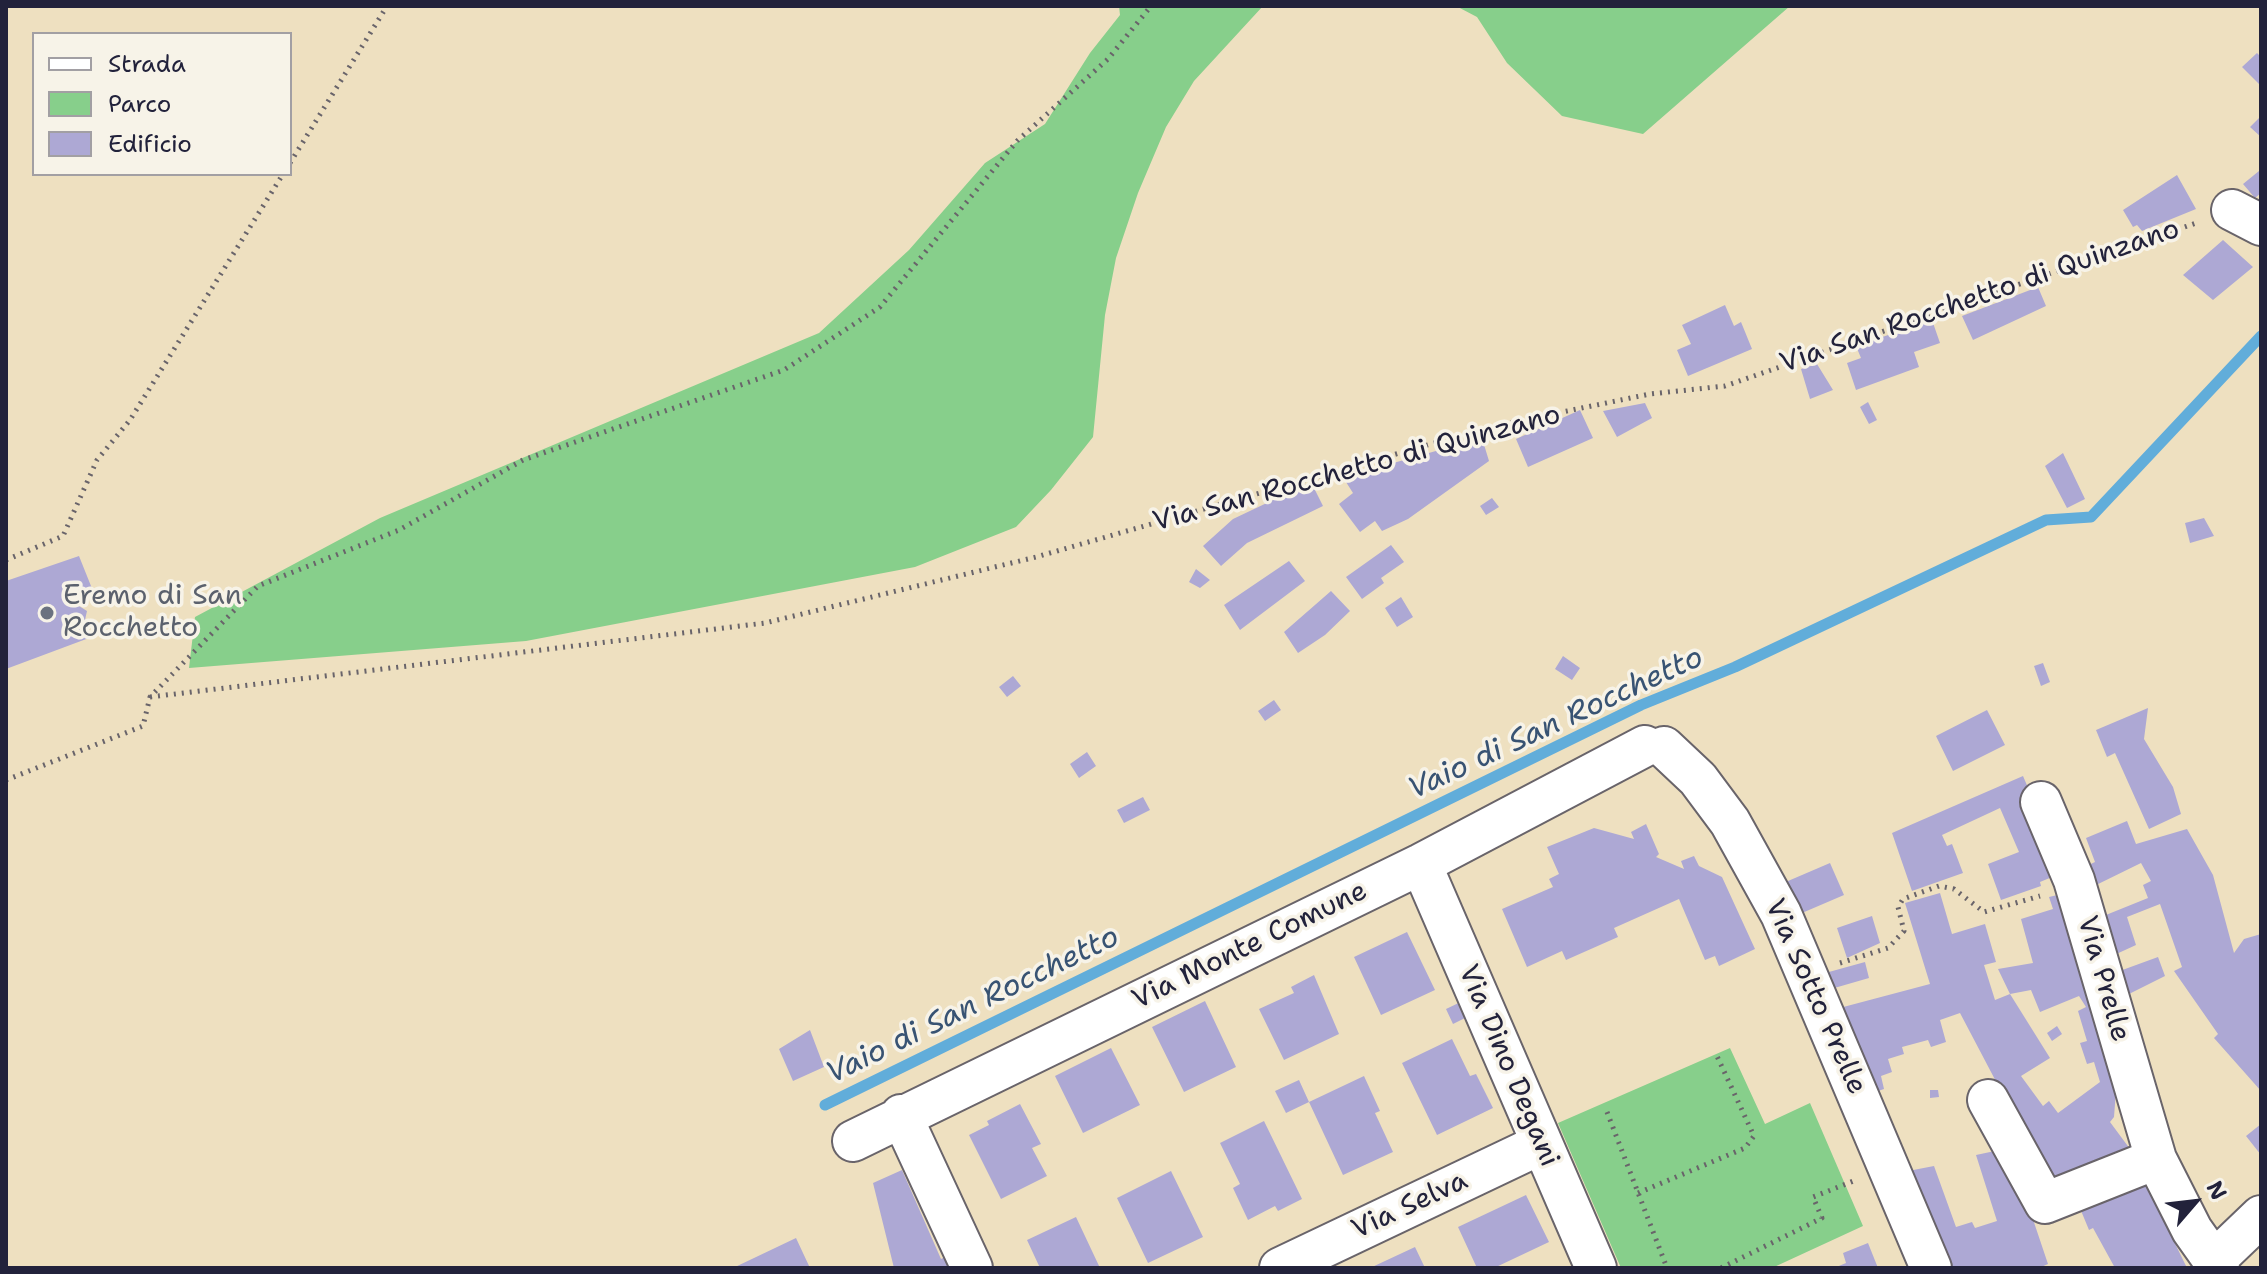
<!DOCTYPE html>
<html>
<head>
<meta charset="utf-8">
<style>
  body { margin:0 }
  #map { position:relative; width:2267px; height:1274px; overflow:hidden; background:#eee0c0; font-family:"Shantell Sans",sans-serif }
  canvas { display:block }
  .frame { position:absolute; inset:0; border:8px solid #22223b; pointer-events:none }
  .legend { position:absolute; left:32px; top:32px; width:260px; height:144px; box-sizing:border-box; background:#f7f3e8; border:2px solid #a29fa3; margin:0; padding:10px 14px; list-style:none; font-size:24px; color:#22223b }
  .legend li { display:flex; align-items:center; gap:16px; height:40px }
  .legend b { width:40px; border:2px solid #a29fa3 }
  .north { position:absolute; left:2155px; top:1162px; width:80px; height:80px; -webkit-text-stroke:6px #f7f3e8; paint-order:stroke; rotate:62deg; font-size:22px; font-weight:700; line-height:32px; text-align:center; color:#22223b }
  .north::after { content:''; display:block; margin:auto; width:28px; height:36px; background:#22223b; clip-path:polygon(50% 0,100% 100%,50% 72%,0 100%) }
</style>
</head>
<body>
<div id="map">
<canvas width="2267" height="1274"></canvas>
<div class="frame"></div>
<ul class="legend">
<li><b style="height:10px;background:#fff"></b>Strada</li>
<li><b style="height:22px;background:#87cf8b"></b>Parco</li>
<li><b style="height:22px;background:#ada8d4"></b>Edificio</li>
</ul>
<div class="north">N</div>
</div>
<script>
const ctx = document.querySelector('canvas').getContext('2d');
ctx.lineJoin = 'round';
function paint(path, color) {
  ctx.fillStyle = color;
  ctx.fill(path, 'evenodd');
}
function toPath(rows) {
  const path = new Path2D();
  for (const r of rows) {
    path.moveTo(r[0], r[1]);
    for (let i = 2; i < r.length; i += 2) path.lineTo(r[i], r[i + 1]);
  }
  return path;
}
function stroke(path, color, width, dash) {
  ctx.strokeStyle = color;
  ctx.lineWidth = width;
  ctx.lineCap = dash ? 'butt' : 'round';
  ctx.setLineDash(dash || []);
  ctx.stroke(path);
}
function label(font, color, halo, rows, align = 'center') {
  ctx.font = font + ' "Shantell Sans",sans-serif';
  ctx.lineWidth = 7;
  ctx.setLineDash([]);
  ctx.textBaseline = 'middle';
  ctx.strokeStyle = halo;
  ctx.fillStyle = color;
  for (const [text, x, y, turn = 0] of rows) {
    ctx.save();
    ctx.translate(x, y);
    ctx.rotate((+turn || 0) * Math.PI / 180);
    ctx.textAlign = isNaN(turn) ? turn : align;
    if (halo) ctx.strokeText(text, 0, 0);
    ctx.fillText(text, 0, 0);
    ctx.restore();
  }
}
const green = toPath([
  [1119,6,1263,6,1194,81,1166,127,1138,193,1116,258,1105,315,1093,437,1051,490,1016,527,915,567,526,641,189,668,195,617,380,518,819,333,909,250,985,163,1045,124,1090,53,1120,15],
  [1456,6,1790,6,1643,134,1562,116,1507,63,1477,17],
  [1730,1048,1765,1124,1810,1103,1863,1226,1772,1268,1621,1268,1558,1123]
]);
const stream = toPath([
  [825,1105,1641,705,1735,667,2046,520,2091,517,2261,336]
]);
const building = toPath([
  [2257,53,2261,57,2261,86,2242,67],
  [2261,116,2261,137,2250,127],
  [2259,171,2261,193,2255,198,2243,184],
  [2177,175,2196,209,2142,231,2137,225,2133,227,2123,210],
  [2223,240,2253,267,2213,300,2183,275],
  [2038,287,2046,306,1973,340,1962,316],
  [1725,305,1734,326,1741,322,1752,349,1688,376,1677,350,1691,344,1682,325],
  [1932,320,1940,343,1914,352,1919,367,1856,390,1847,363,1861,358,1856,346],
  [1817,364,1833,390,1810,399,1801,369],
  [1868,402,1877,420,1869,424,1860,407],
  [1645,403,1652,418,1617,437,1603,411],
  [1580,410,1593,438,1528,467,1516,439],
  [1482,438,1489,461,1408,519,1382,531,1375,521,1360,532,1339,504,1353,493,1346,482,1372,469],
  [2063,453,2085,499,2067,508,2045,466],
  [1311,482,1323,506,1247,543,1221,566,1203,546,1233,519],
  [1492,498,1499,507,1486,515,1480,506],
  [2204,518,2214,536,2190,543,2185,523],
  [1391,545,1404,562,1381,578,1384,583,1362,599,1346,577],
  [79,556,93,591,77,597,79,606,87,611,85,620,89,638,6,669,6,581],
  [1289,561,1305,581,1240,630,1224,605],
  [1196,569,1210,580,1200,588,1189,582],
  [1331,591,1350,611,1325,635,1298,653,1284,632],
  [1401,597,1413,617,1397,627,1385,608],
  [1563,656,1580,668,1572,680,1555,669],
  [2043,663,2050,682,2041,686,2034,666],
  [1013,676,1021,686,1007,697,999,687],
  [1274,700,1281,710,1265,721,1258,711],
  [2148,708,2144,739,2173,787,2181,814,2149,829,2115,753,2107,757,2096,730],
  [1987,710,2005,745,1953,771,1936,736],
  [1087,752,1096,766,1079,778,1070,764],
  [2023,776,2064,872,2040,882,2041,886,2001,900,1988,864,2019,852,2000,808,1942,835,1947,846,1952,844,1963,873,1912,891,1892,833],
  [1143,797,1150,810,1124,823,1117,810],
  [2127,821,2136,844,2187,829,2213,875,2234,953,2244,939,2261,934,2261,1091,2214,1038,2218,1034,2174,971,2182,967,2160,904,2127,917,2136,945,2112,956,2096,919,2148,898,2143,885,2151,881,2141,863,2090,888,2082,868,2095,862,2086,838],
  [1646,824,1659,854,1656,857,1684,869,1681,861,1694,856,1699,866,1722,877,1755,949,1719,966,1715,956,1705,960,1679,899,1614,928,1618,937,1566,960,1562,951,1527,967,1502,909,1553,887,1549,879,1559,874,1547,847,1594,828,1634,839,1631,832],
  [1830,863,1844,895,1795,916,1781,884],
  [2070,892,2119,1051,2114,1117,2110,1122,2130,1149,2052,1188,1960,1013,1940,1020,1946,1042,1931,1047,1928,1040,1902,1047,1904,1054,1888,1059,1892,1072,1881,1076,1884,1089,1866,1095,1832,1010,1930,984,1905,903,1940,893,1952,934,1985,924,1996,962,1984,965,1995,1000,2010,994,2050,1058,2021,1076,2043,1106,2049,1101,2058,1113,2100,1082,2094,1062,2087,1064,2080,1043,2087,1041,2078,1011,2086,1007,2079,996,2040,1012,2031,990,2010,994,1998,969,2033,963,2021,919,2053,909,2049,897],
  [1872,916,1880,943,1847,958,1837,928],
  [1407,932,1435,990,1381,1015,1354,957],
  [2158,957,2165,976,2123,997,2106,976],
  [1865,962,1869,978,1824,991,1818,975],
  [1314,975,1339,1034,1284,1060,1259,1009,1294,993,1291,987],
  [1467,999,1473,1014,1453,1024,1446,1009],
  [1205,1001,1236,1067,1184,1092,1152,1027],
  [2057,1026,2062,1034,2052,1041,2047,1033],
  [810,1030,824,1067,793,1081,779,1049],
  [1452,1039,1470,1076,1476,1074,1493,1108,1437,1135,1402,1063],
  [1111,1048,1140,1105,1083,1133,1055,1076],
  [1364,1076,1380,1111,1375,1113,1393,1152,1343,1175,1309,1102],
  [1299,1080,1309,1102,1286,1113,1275,1091],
  [1930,1090,1938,1090,1939,1097,1930,1098],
  [1020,1104,1041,1144,1032,1148,1047,1176,1001,1199,969,1135,989,1125,987,1121],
  [1264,1121,1302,1199,1278,1211,1275,1206,1248,1220,1233,1188,1240,1184,1220,1143],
  [2261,1124,2261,1155,2246,1136],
  [2009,1148,2048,1264,2039,1268,1941,1268,1903,1172,1934,1166,1956,1227,1972,1222,1975,1228,1997,1221,1976,1155],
  [902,1170,941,1259,962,1249,970,1268,894,1268,873,1183],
  [1171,1171,1203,1237,1148,1263,1117,1198],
  [2140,1175,2166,1225,2187,1268,2115,1268,2093,1228,2089,1230,2077,1201],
  [1526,1195,1549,1242,1494,1268,1477,1268,1458,1227],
  [1076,1217,1100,1268,1040,1268,1027,1240],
  [796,1238,810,1268,733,1268],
  [1868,1243,1878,1268,1834,1268,1846,1263,1843,1253],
  [1415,1247,1425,1268,1370,1268]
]);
const path = toPath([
  [290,163,387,6],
  [6,560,63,536,97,460,130,420,283,174],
  [150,697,765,623,1036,557,1494,426,1650,394,1725,386,2199,222],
  [6,780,143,726,150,697,258,586,399,530,523,460,784,370,880,307,1017,141,1108,59,1151,6],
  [1840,963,1888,948,1904,931,1898,907,1903,899,1939,886,1954,889,1984,912,2040,896],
  [1607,1112,1667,1268],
  [1638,1193,1745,1148,1754,1136,1716,1054],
  [1721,1268,1822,1218,1813,1197,1856,1180]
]);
const street = toPath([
  [2232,210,2261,225],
  [1664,747,1698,779,1730,822,1781,914,1931,1268],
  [2041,802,2074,880,2156,1159,2192,1230,2219,1268],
  [1421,864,1596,1268],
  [1988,1100,2045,1203,2156,1159],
  [901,1115,972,1268],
  [853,1141,1421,864,1645,746],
  [2214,1261,2261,1216],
  [1280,1268,1541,1144]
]);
const markers = [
  [47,613,8,"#6b7280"]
];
const streetNames = [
  ["Via San Rocchetto di Quinzano",1980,297,-19],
  ["Via San Rocchetto di Quinzano",1357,469,-15],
  ["Via Monte Comune",1250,946,-26],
  ["Via Prelle",2103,979,74],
  ["Via Sotto Prelle",1815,997,66],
  ["Via Dino Degani",1508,1066,67],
  ["Via Selva",1410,1206,-25]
];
const worshipNames = [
  ["Eremo di San",63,597],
  ["Rocchetto",63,629]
];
const waterNames = [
  ["Vaio di San Rocchetto",1556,724,-25],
  ["Vaio di San Rocchetto",973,1006,-26]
];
paint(green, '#87cf8b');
stroke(stream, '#61adda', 11);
paint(building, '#ada8d4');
stroke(street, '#69646a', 44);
stroke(path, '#69646a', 5, [2, 6]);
stroke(street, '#fff', 40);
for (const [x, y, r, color] of markers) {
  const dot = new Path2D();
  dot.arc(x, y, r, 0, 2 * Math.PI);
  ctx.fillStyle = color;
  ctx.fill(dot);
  stroke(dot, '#f7f3e8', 3);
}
label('28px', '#22223b', '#f7f3e8', streetNames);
label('28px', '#5b616d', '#f7f3e8', worshipNames, 'left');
label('italic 30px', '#385373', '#f7f3e8', waterNames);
</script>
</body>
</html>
